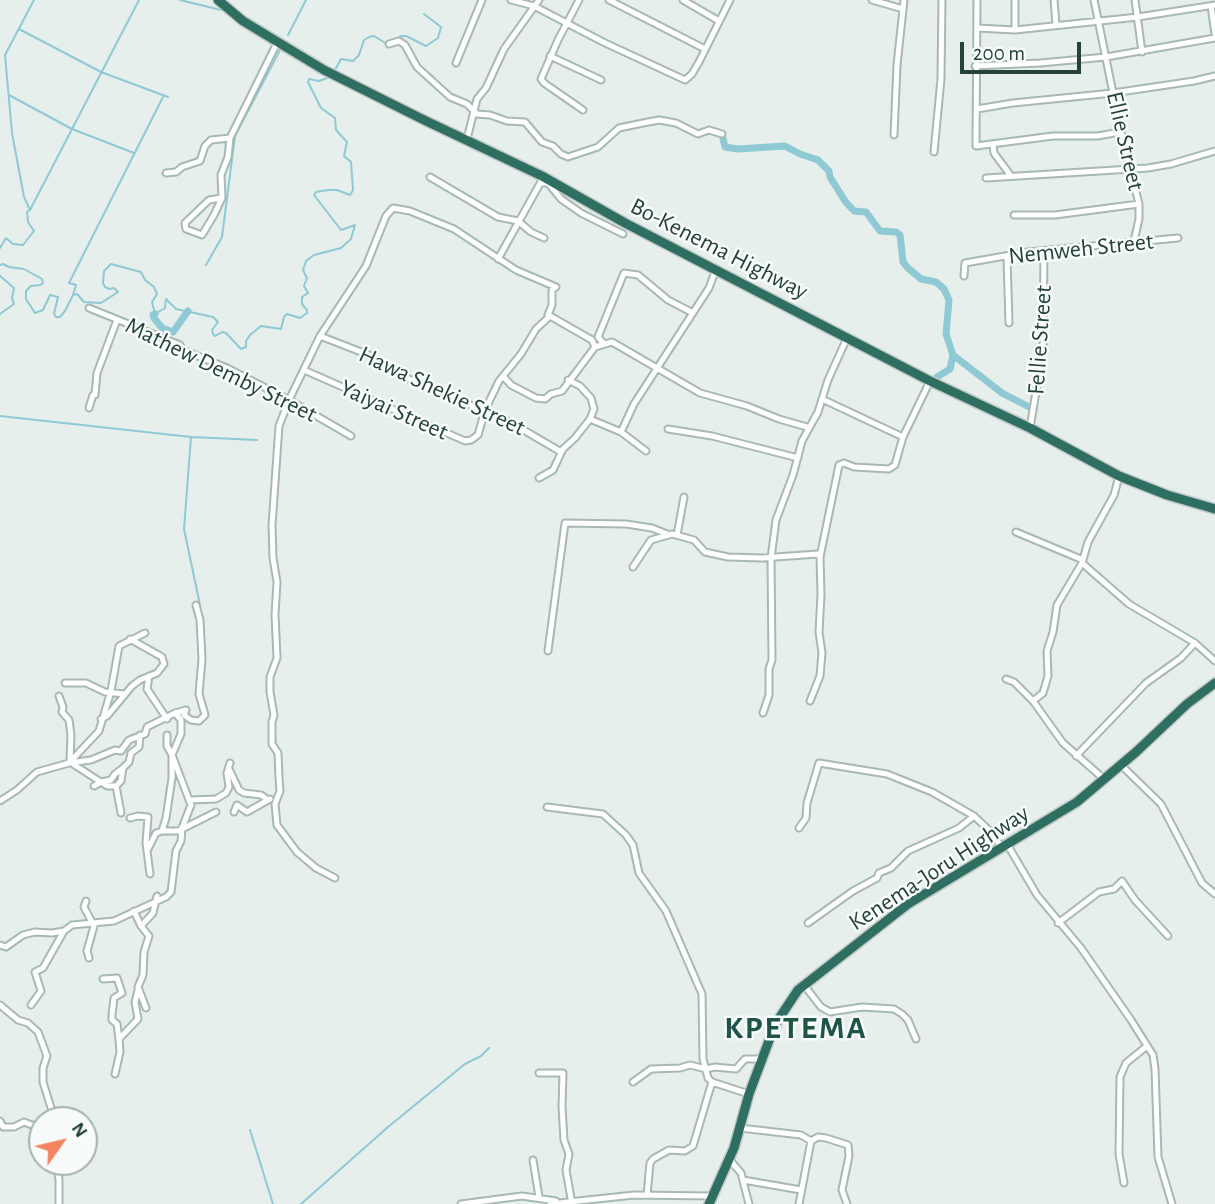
<!DOCTYPE html>
<html>
<head>
<meta charset="utf-8">
<style>
  body { margin:0 }
  #map { position:relative; width:1215px; height:1204px; overflow:hidden; background:#e6efeb; font-family:"Alegreya Sans",sans-serif }
  canvas { display:block }
  .north { position:absolute; left:28px; top:1106px; width:70px; height:70px; box-sizing:border-box; background:#f7fbf9; border:2px solid #a3b1ad; border-radius:50%; rotate:56deg; font-size:19px; font-weight:700; line-height:28px; text-align:center; color:#24423a }
  .north::after { content:''; display:block; margin:auto; width:24px; height:32px; background:#f4845f; clip-path:polygon(50% 0,100% 100%,50% 72%,0 100%) }
  .scale { position:absolute; left:960px; top:42px; width:121px; height:32px; box-sizing:border-box; border:4px solid #24423a; border-top:0; padding-left:9px; font-size:21px; line-height:24px; white-space:nowrap; color:#24423a; -webkit-text-stroke:5px #f7fbf9; paint-order:stroke }
</style>
</head>
<body>
<div id="map">
<canvas width="1215" height="1204"></canvas>
<div class="north">N</div>
<div class="scale">200 m</div>
</div>
<script>
const ctx = document.querySelector('canvas').getContext('2d');
ctx.lineJoin = 'round';
function toPath(rows) {
  const path = new Path2D();
  for (const r of rows) {
    path.moveTo(r[0], r[1]);
    for (let i = 2; i < r.length; i += 2) path.lineTo(r[i], r[i + 1]);
  }
  return path;
}
function stroke(path, color, width, dash) {
  ctx.strokeStyle = color;
  ctx.lineWidth = width;
  ctx.lineCap = dash ? 'butt' : 'round';
  ctx.setLineDash(dash || []);
  ctx.stroke(path);
}
function label(font, color, halo, rows, align = 'center') {
  ctx.font = font + ' "Alegreya Sans",sans-serif';
  ctx.lineWidth = 5;
  ctx.setLineDash([]);
  ctx.textBaseline = 'middle';
  ctx.strokeStyle = halo;
  ctx.fillStyle = color;
  for (const [text, x, y, turn = 0] of rows) {
    ctx.save();
    ctx.translate(x, y);
    ctx.rotate((+turn || 0) * Math.PI / 180);
    ctx.textAlign = isNaN(turn) ? turn : align;
    if (halo) ctx.strokeText(text, 0, 0);
    ctx.fillText(text, 0, 0);
    ctx.restore();
  }
}
const stream = toPath([
  [180,0,221,10],
  [19,29,101,72,168,97],
  [288,35,306,0],
  [395,40,401,36,406,36,426,46,438,38,441,27,424,14],
  [335,70,341,59,353,61,359,55,364,40,369,37,374,36,387,44],
  [9,95,72,129,134,153],
  [30,210,139,0],
  [0,248,6,238,13,244,23,245,34,231,28,222,27,212,30,210,24,197,12,133,5,55,34,0],
  [0,265,3,264,9,267,24,269,42,279,43,283,40,285,31,286,26,291,26,299,35,313,43,310,50,295,58,297,54,314,56,317,60,317,65,311,73,295,77,294,84,302,101,303,118,292,114,288,109,289,105,287,103,283,104,271,111,264,141,272,145,280,154,287,157,294,152,302,155,314,165,308,166,299,176,309,213,317,218,322,212,330,213,334,215,336,222,332,226,333,241,349,246,347,246,341,250,335,261,326,281,329,284,317,287,314,300,318,307,313,307,310,302,304,302,297,308,293,304,286,307,278,303,270,306,261,314,255,341,248,351,239,355,225,341,230,314,195,316,192,328,190,337,190,350,195,353,190,351,162,344,156,347,142,336,130,335,118,321,108,308,82,309,79,319,81,330,77],
  [206,265,222,237,235,136,280,50],
  [0,276,14,288,12,298,14,304,0,314],
  [73,295,76,285,69,283,164,95],
  [0,416,191,437,257,440],
  [191,437,184,529,200,605],
  [250,1130,273,1204],
  [301,1204,388,1127,465,1064,481,1056,489,1048]
]);
const river = toPath([
  [722,134,725,147,738,149,785,146,800,154,818,160,829,171,830,177,845,201,854,211,866,212,880,231,896,232,900,235,903,262,908,268,921,279,936,282,944,289,949,300,946,334,953,355,950,369,937,377],
  [155,314,153,315,154,318,162,328,173,332,188,311],
  [953,355,1002,393,1029,407]
]);
const minor = toPath([
  [511,0,534,6,603,42,685,80,692,74,699,62,730,0],
  [579,0,558,40,541,79,544,83,583,110],
  [609,0,705,49],
  [683,0,719,21],
  [872,0,903,9],
  [977,0,976,146,1053,136,1097,136,1121,132],
  [1054,0,1056,24],
  [1094,0,1121,132,1139,204,1139,219,1134,241],
  [1135,0,1142,52],
  [1211,6,1215,34],
  [977,28,1015,30,1138,17,1215,5],
  [1015,30,1015,0],
  [389,44,399,41,405,45,417,67,450,97,467,104,477,114,490,115,507,121,525,122,542,142,553,146,561,154,568,157,598,147,619,128,643,123,659,120,676,123,698,134,709,130,722,134],
  [550,56,601,80],
  [456,63,482,0],
  [975,66,1040,63,1106,57,1215,38],
  [977,109,1013,103,1113,93,1194,81,1215,76],
  [894,135,897,65,904,0],
  [467,139,477,99,486,88,504,49,539,0],
  [993,145,994,153,1011,176],
  [934,152,941,79,942,0],
  [166,173,176,172,182,167,200,161,205,146,211,140,230,138],
  [430,177,498,217,518,221,531,232,544,238],
  [986,178,1148,168,1171,164,1215,151],
  [542,183,548,183,561,199,581,213,623,234],
  [222,198,209,200,185,223,186,229,202,235,214,215,222,198,221,175,228,157,230,138,277,43],
  [1014,215,1055,215,1139,204],
  [1007,257,1009,323],
  [498,259,542,180],
  [964,276,965,263,1028,252,1178,238],
  [89,308,180,345,183,350,227,368,289,400,351,436],
  [550,316,592,340,595,347],
  [320,336,369,355,402,376,510,422,561,452],
  [604,344,598,337,624,273,638,275,668,300,693,313],
  [304,370,465,441,471,440,478,435,485,410,499,381,521,354,536,329,550,316,548,315,552,305,552,290,556,287,516,270,454,229,410,211,393,208,386,216,366,266,320,336,289,400,279,426,272,525,273,558,277,582,275,615,277,658,270,677,270,692,274,715,272,722,272,744,278,753,279,778,280,791,275,804,277,825,297,852,316,868,335,878],
  [503,376,511,385,536,398,545,399,551,394,562,391,595,347,612,342,700,393,747,406,779,419,807,427],
  [568,380,580,386,591,398,594,409,590,419],
  [822,399,903,437],
  [89,408,93,395,95,395,97,373,117,320],
  [1030,428,1043,349,1044,251],
  [668,429,712,436,798,458],
  [621,432,634,404,709,288,716,269],
  [1119,476,1114,495,1088,542,1082,563,1129,604,1195,643,1215,661],
  [539,478,553,470,563,449,575,438,590,419,621,432,646,451],
  [1016,532,1083,560],
  [677,535,684,497],
  [820,557,839,465,844,463,854,467,889,469,895,465,903,437,930,381],
  [633,567,651,540,672,534,694,540,705,552,728,557,762,558,818,554,820,557,821,595,819,632,822,653,820,676,810,701],
  [548,651,565,523,626,524,652,528,667,534],
  [149,676,147,689,167,719],
  [1006,679,1014,682,1033,701,1063,743,1104,779],
  [65,683,86,683,105,692,125,694],
  [59,696,63,707,62,712,69,720,71,735,70,761],
  [1033,701,1043,693,1048,676,1047,651,1053,632,1057,605,1082,563],
  [186,710,184,715,191,720,199,721,205,715,199,694,202,659,200,620,196,605],
  [763,713,769,695,769,669,772,660,771,558,776,520,793,475,802,441,818,412,828,380,847,338],
  [101,719,107,716,132,686,140,680,157,673,164,664,162,657,130,639],
  [1076,756,1146,683,1181,658,1195,643],
  [69,763,91,760,115,750,121,751,129,740,145,734,147,727,175,713,186,710],
  [73,764,107,786,116,786,121,813],
  [1121,765,1161,804,1202,883,1215,894],
  [229,769,239,790,244,793,261,795,268,800],
  [94,786,101,782,111,780,115,774,123,768,129,762,131,753,139,747,140,735],
  [116,786,121,781,123,768],
  [190,800,216,799,226,793,229,787,227,773,230,763],
  [0,801,17,790,37,772,69,763,99,731,111,691,119,646,145,633],
  [547,807,603,814,626,835,633,845,639,873,666,911,702,994,703,1059,708,1078,712,1082,693,1146,685,1151,669,1150,653,1159,650,1163,647,1195],
  [234,812,237,805,247,812,270,799],
  [130,818,138,816,148,817,146,843,150,874],
  [799,828,806,818,807,803,819,763,887,774,932,792,974,816,993,834,1001,847],
  [162,831,178,831,216,812],
  [1007,844,1037,895,1081,948,1131,1020,1153,1055,1155,1069,1158,1157,1172,1204],
  [148,849,156,833,162,831,166,818,172,778,172,755,167,746,167,735],
  [86,901,84,907,94,926,87,951,89,958],
  [134,911,141,926,149,936,144,952,143,975,138,987,146,1008],
  [808,923,853,891,877,878,879,873,891,868,908,851,959,828,974,816],
  [1058,923,1099,892,1114,889,1122,881,1135,900,1168,936],
  [141,926,153,913,157,896],
  [0,945,6,947,23,935,35,932,52,933,64,931,72,925,114,921,166,897,171,892,176,851,181,841,182,828,191,805,172,755,181,734,181,720,175,713],
  [103,979,117,978,122,993,114,998,112,1015,112,1020,117,1024,119,1039,120,1052,115,1074],
  [804,985,821,1007,830,1012,862,1007,894,1009,902,1014,908,1020,916,1039],
  [0,1005,18,1020,28,1023,38,1032,47,1056,43,1068,43,1082,52,1111,51,1120],
  [31,1005,41,991,35,972,43,968,64,931],
  [119,1039,138,1019,135,1002,138,990],
  [539,1073,563,1073,562,1107,564,1140,569,1154,566,1170,572,1204],
  [633,1082,651,1069,680,1068,690,1065,706,1069,715,1067,736,1069,745,1059,761,1059],
  [712,1082,749,1094],
  [0,1121,3,1127,14,1127,24,1122,42,1129],
  [740,1128,801,1135,811,1141,818,1137,826,1138,848,1145,849,1156,842,1190,847,1204],
  [729,1159,741,1173,749,1204],
  [533,1160,539,1197],
  [55,1162,59,1179,59,1204],
  [743,1180,801,1190],
  [1124,1183,1119,1154,1120,1077,1126,1063,1147,1046],
  [461,1204,522,1196,556,1201],
  [550,1204,634,1195,712,1196],
  [799,1204,811,1141]
]);
const highway = toPath([
  [218,0,243,21,324,70,424,120,542,176,625,223,930,381,1030,428,1119,476,1167,495,1215,509],
  [709,1204,734,1148,749,1094,770,1038,778,1020,798,990,908,904,1077,802,1136,752,1187,704,1215,683]
]);
const streetNames = [
  ["Ellie Street",1125,141,77],
  ["Bo-Kenema Highway",719,249,27],
  ["Nemweh Street",1081,249,-6],
  ["Fellie Street",1040,340,-86],
  ["Mathew Demby Street",221,370,26],
  ["Hawa Shekie Street",442,391,25],
  ["Yaiyai Street",394,410,24],
  ["Kenema-Joru Highway",939,868,-33]
];
const districtNames = [
  ["KPETEMA",796,1028]
];
stroke(stream, '#8ec9d4', 2);
stroke(river, '#8ec9d4', 7);
stroke(minor, '#a8b8b2', 9);
stroke(highway, '#c2cac8', 12);
stroke(minor, '#fff', 5);
stroke(highway, '#2f6f62', 9);
label('24px', '#24423a', '#f7fbf9', streetNames);
ctx.letterSpacing = '2px';
label('bold 32px', '#1f5548', '#f7fbf9', districtNames);
ctx.letterSpacing = '0px';
</script>
</body>
</html>
